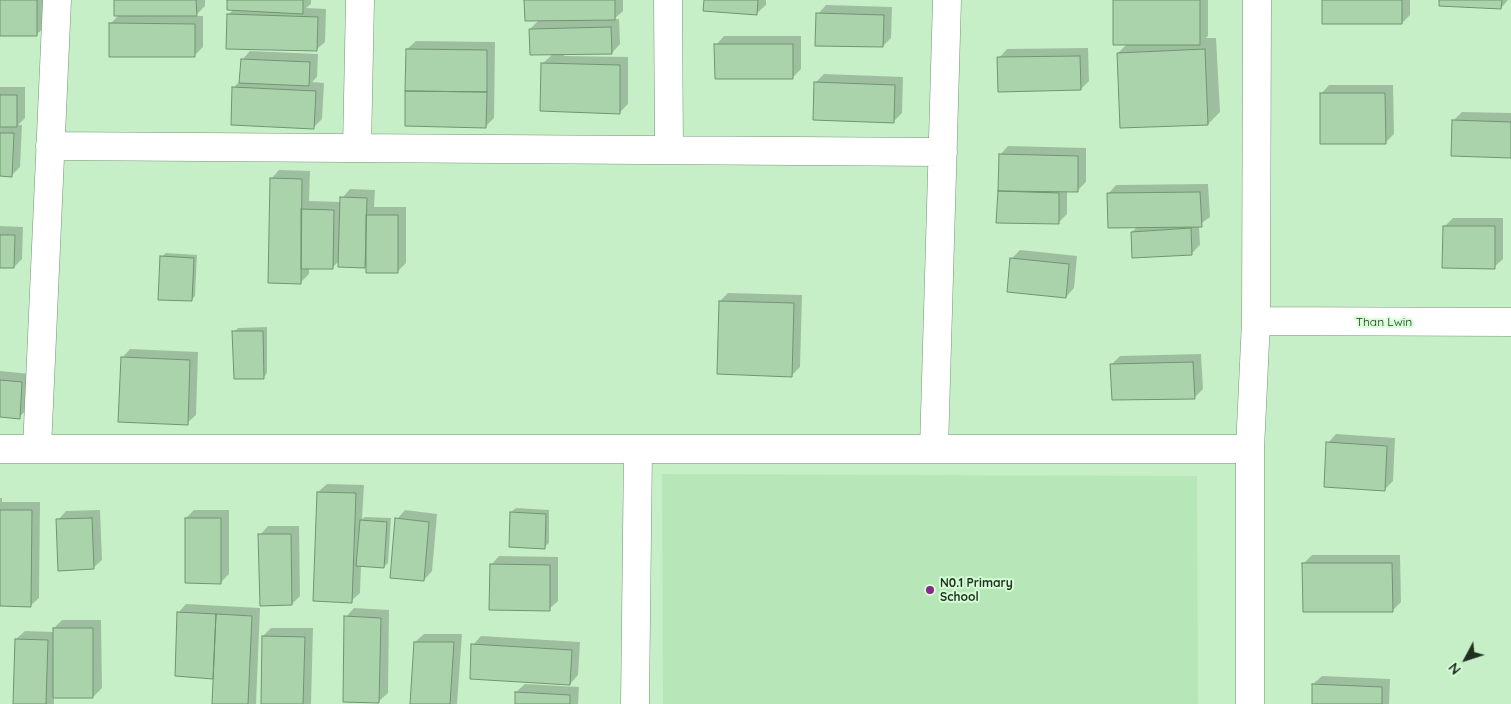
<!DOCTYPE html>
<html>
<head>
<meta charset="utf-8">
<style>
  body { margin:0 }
  #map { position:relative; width:1511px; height:704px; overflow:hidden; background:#c6efc7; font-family:Quicksand,sans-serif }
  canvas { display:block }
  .north { position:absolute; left:1441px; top:634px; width:50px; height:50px; -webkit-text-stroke:4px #d3fdd3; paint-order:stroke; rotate:230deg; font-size:14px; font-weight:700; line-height:20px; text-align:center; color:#1f2f20 }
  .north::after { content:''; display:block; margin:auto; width:18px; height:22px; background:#1f2f20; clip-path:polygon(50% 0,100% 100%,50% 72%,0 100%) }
</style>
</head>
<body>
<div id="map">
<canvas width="1511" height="704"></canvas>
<div class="north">N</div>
</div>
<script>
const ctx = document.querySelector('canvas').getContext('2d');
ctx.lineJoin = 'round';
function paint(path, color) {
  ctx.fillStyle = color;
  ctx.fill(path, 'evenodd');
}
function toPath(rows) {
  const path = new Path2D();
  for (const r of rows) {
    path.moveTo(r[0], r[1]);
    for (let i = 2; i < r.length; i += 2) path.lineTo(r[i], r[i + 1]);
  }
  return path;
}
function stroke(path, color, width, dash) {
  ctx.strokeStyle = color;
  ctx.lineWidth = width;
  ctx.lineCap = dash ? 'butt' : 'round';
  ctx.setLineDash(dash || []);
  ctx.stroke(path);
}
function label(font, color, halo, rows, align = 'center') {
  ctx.font = font + ' Quicksand,sans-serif';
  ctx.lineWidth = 4;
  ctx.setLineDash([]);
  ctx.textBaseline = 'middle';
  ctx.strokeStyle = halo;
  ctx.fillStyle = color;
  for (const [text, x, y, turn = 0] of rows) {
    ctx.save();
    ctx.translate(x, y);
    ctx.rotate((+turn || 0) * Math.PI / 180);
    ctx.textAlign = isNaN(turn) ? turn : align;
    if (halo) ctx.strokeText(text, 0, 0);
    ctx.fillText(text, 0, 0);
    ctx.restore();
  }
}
const built = toPath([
  [662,474,1197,476,1198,704,663,704]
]);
const shadow = toPath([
  [0,0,45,0,45,27,36,35,0,35],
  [115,0,205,0,205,6,195,16,203,16,203,47,195,55,110,24,119,15],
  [229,0,311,0,311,4,306,8,326,9,325,42,316,50,228,15,234,9],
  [526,0,623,0,623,11,614,19,619,19,620,44,612,53,564,53,564,56,628,57,628,104,619,113,542,64,553,54,530,29,540,19],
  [705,0,766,0,766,5,757,13],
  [1114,0,1208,0,1208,36,1206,38,1216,38,1220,112,1208,124,1118,53,1127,44],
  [1323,0,1410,0,1410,15,1402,23],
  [1441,0,1508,0,1501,8],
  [826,5,892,7,891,38,883,46,818,14],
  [724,36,801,36,801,69,793,77,716,45],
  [416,41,495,42,494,118,485,127,407,49],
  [1088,48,1089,81,1081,89,999,58,1007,49],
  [250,51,318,54,317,77,312,82,324,83,322,119,314,127,233,88,241,80,242,60],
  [824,74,903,77,902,113,893,122,816,82],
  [1329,85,1393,85,1394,134,1386,142,1321,94],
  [0,87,25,87,25,118,18,125,22,125,20,167,12,175,0,175],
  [1462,112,1511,113,1511,157,1454,120],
  [1008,146,1086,148,1086,182,1077,191,1067,190,1067,214,1058,223,998,222,1000,155],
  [279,170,310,171,309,201,342,202,342,198,350,189,375,190,374,207,406,207,406,263,398,271,367,263,364,267,340,260,333,267,309,267,309,274,300,283,271,179],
  [1208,184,1210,217,1199,225,1200,245,1192,253,1132,232,1138,226,1108,194,1116,185],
  [1453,218,1503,218,1503,259,1494,267,1444,227],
  [0,226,23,227,22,259,14,267,0,267],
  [1020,250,1077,256,1074,288,1066,297,1011,259],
  [166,253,197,255,195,296,191,300,161,257],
  [728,293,802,295,800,367,791,376,720,301],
  [267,327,267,373,263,378,234,332,238,328],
  [130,349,198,352,196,415,187,423,122,358],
  [1201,354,1203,389,1194,398,1112,364,1120,356],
  [0,371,30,374,28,409,19,417,0,416],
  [1336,434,1395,438,1393,481,1385,489,1328,443],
  [327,484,364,485,362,519,365,517,391,518,388,563,384,567,361,565,360,593,351,601,318,492],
  [0,498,2,498,2,502,40,502,39,598,30,606,0,605],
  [516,508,549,510,549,543,544,547,511,512],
  [100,510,102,560,93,568,58,520,66,511],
  [194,510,229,510,229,574,220,583,186,518],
  [405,510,437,514,432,571,424,580,397,519],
  [268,526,299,526,300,596,292,604,260,535],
  [1312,555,1400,555,1401,602,1392,611,1303,564],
  [499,556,558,557,558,601,549,609,491,565],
  [186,604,260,608,256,704,213,704,214,678,176,675,178,613],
  [354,608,389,610,388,693,379,701,346,617],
  [62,620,101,620,102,688,93,697,54,696,54,704,14,704,16,639,25,631,54,632,54,628],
  [271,628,313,628,311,704,262,704,263,636],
  [424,634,462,634,457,704,411,704,415,642],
  [481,636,580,642,578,675,570,684,473,645],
  [1322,676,1390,679,1389,704,1313,704,1313,684],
  [525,684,579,687,578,704,516,704,516,692]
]);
const building = toPath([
  [0,0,37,0,37,36,0,36,0,0],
  [114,0,196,0,197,16,114,16,114,0],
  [227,0,303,0,303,14,227,10,227,0],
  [524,0,615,0,615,20,525,21,524,0],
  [704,0,758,0,757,15,703,11,704,0],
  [1113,0,1200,0,1200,45,1113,45,1113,0],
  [1322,0,1402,0,1402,24,1322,24,1322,0],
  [1439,0,1502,0,1501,9,1439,6,1439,0],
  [816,13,884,15,883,47,815,46,816,13],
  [227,14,318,17,317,51,226,49,227,14],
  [109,23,195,24,195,57,109,57,109,23],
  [611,27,612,54,530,55,529,29,611,27],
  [714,44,793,44,793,79,715,79,714,44],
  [406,49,487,50,487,92,405,91,406,49],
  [1205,49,1208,125,1120,128,1117,53,1205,49],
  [1080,56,1081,90,998,92,997,57,1080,56],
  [241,59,310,62,309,86,239,83,241,59],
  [541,63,620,65,620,114,540,111,541,63],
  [814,82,895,85,894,123,813,120,814,82],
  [232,87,316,91,314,129,231,125,232,87],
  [405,91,487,92,486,128,405,126,405,91],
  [1320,93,1385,93,1386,144,1320,144,1320,93],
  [0,95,17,95,17,127,0,127,0,95],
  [1452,120,1511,122,1511,158,1451,156,1452,120],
  [0,133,14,133,12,177,0,176,0,133],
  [999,154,1078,156,1078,192,998,191,999,154],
  [270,178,302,179,301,284,268,283,270,178],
  [998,191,1059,193,1059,224,996,223,998,191],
  [1200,192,1202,227,1108,228,1107,193,1200,192],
  [340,197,367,198,365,268,338,267,340,197],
  [301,209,334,210,333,269,301,269,301,209],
  [366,215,398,215,398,273,366,273,366,215],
  [1443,226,1495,226,1495,269,1442,268,1443,226],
  [1191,228,1192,255,1132,258,1131,232,1191,228],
  [0,235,15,235,14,268,0,268,0,235],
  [160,256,194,258,192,301,158,300,160,256],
  [1010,258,1069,264,1066,298,1007,292,1010,258],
  [719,301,794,303,792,377,717,374,719,301],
  [232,331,263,331,264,379,234,379,232,331],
  [121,357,190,360,188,425,118,422,121,357],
  [1193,362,1195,399,1112,400,1110,364,1193,362],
  [0,380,22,382,20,419,0,417,0,380],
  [1326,442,1387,446,1385,491,1324,487,1326,442],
  [317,492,356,493,352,603,313,601,317,492],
  [0,510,32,510,31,607,0,606,0,510],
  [510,512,546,514,545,549,509,547,510,512],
  [92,518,94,569,58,571,56,519,92,518],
  [185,518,221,518,221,584,185,583,185,518],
  [395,518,429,522,424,581,390,578,395,518],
  [360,520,387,522,384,568,356,566,360,520],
  [258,534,291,534,292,605,260,606,258,534],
  [1302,563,1392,563,1393,612,1303,612,1302,563],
  [490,564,550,565,550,611,489,610,490,564],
  [177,612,216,614,213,679,175,676,177,612],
  [216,614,252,616,248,704,212,704,216,614],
  [344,616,381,618,379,703,343,702,344,616],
  [53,628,93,628,93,698,53,698,53,628],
  [262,636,305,637,303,704,261,704,262,636],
  [15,639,48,640,46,704,13,704,15,639],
  [414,642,454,642,450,704,410,704,414,642],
  [471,644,572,650,570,685,470,679,471,644],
  [1312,684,1382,687,1382,704,1312,704,1312,684],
  [515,692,570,695,570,704,515,704,515,692]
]);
const minor = toPath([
  [668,0,669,150],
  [50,146,943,152],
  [357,148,360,0],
  [1256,321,1511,322],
  [0,449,1250,449],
  [37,449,57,0],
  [934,449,947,0],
  [635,704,638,449],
  [1250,704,1250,449,1256,321,1257,0]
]);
const markers = [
  [930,590,5,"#88258e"]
];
const streetNames = [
  ["Than Lwin",1384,322]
];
const poiNames = [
  ["N0.1 Primary",940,583],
  ["School",940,597]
];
paint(built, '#b7e7b9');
paint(shadow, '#0003');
paint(building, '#aad3ab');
stroke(building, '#6e9570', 1);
stroke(minor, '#709772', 29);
stroke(minor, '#fff', 28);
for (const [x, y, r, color] of markers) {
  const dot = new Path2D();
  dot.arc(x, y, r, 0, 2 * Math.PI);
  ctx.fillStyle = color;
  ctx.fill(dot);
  stroke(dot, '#d3fdd3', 2);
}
label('12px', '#1f2f20', '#d3fdd3', streetNames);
label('bold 12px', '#1f2f20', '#d3fdd3', poiNames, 'left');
</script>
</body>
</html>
